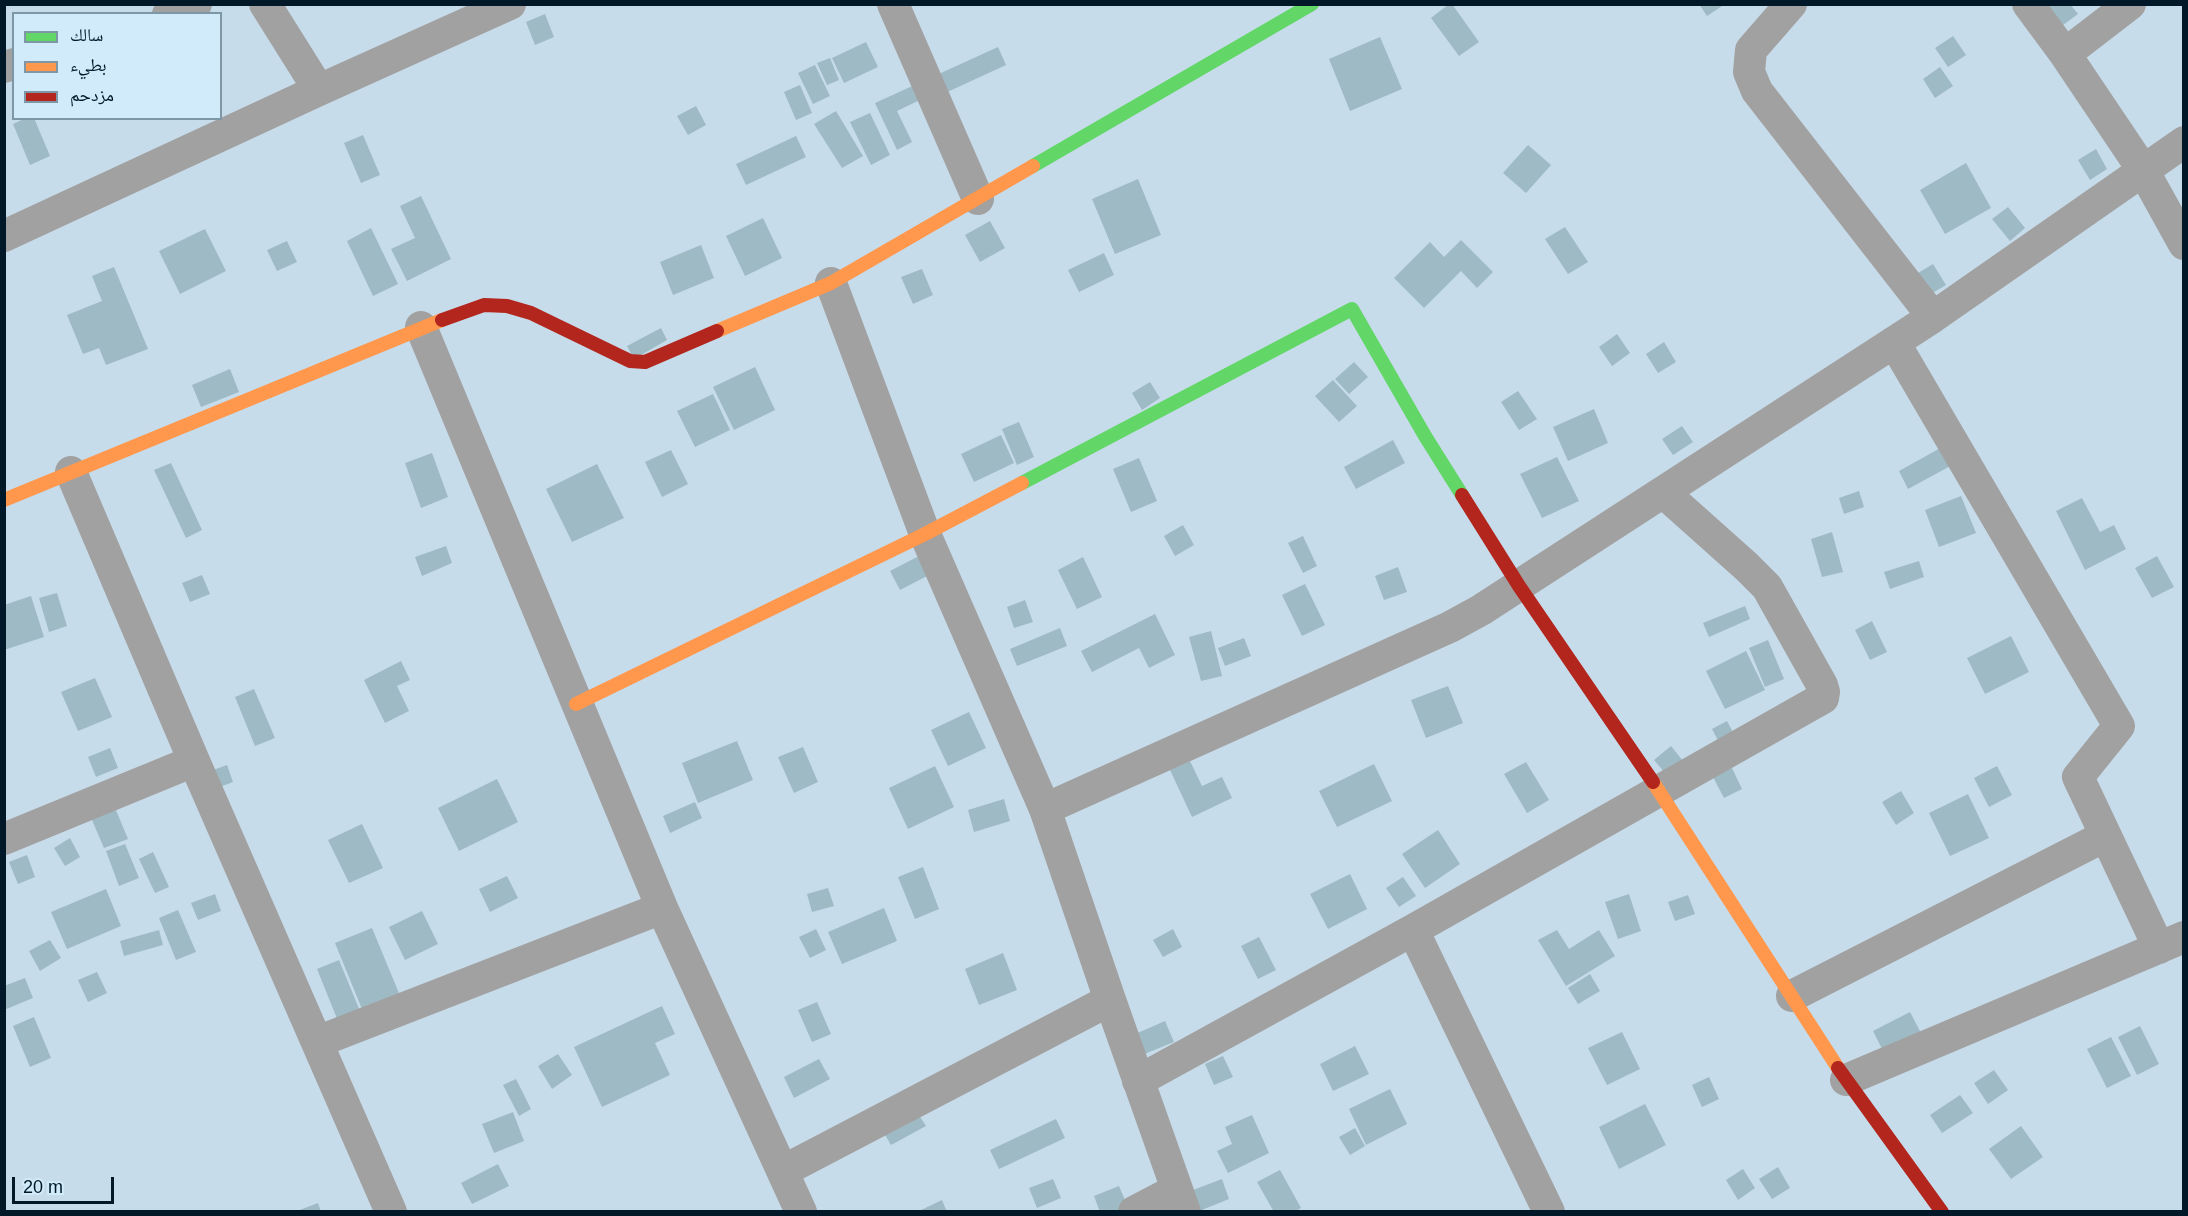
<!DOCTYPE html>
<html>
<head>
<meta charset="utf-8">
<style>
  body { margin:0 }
  #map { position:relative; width:2188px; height:1216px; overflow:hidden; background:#c7dcea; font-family:Helvetica,"Noto Naskh Arabic",sans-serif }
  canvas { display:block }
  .frame { position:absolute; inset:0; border:6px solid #001827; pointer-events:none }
  .legend { position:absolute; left:12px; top:12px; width:210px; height:108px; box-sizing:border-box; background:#d1ebfb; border:2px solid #7d97a6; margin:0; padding:8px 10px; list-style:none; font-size:18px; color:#001827 }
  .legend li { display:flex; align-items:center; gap:12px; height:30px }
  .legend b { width:30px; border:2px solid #7d97a6 }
  .scale { position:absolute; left:12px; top:1177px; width:102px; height:27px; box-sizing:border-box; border:3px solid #001827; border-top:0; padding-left:8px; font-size:18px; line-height:21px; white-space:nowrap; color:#001827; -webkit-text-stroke:4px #d1ebfb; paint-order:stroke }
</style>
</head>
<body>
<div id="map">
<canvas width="2188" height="1216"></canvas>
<div class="frame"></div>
<ul class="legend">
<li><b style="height:8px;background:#63d668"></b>سالك</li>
<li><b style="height:8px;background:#ff974d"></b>بطيء</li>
<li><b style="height:8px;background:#b3261e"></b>مزدحم</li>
</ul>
<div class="scale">20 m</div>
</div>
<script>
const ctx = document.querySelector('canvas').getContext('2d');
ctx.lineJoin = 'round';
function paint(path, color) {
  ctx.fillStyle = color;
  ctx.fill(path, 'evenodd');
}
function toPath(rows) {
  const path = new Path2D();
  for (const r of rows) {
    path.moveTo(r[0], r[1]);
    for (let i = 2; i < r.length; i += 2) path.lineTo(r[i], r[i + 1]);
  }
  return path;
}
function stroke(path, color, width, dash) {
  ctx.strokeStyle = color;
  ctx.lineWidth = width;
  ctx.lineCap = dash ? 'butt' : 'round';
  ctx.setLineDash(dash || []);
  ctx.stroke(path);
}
const building = toPath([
  [1449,4,1452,4,1479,42,1459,56,1431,18],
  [1699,4,1725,4,1707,16],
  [2041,4,2070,4,2078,14,2059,28],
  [545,14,554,37,535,45,526,22],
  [1953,36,1966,55,1948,67,1935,48],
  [1380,37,1402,89,1350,111,1329,59],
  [866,42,878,67,844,83,832,58],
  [998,47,1006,65,943,94,922,99,897,111,912,142,897,150,875,103],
  [830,58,839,80,827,85,817,63],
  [815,65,830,96,813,104,798,73],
  [1940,67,1953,86,1935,98,1923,79],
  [800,85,812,113,796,120,784,92],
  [696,106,706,125,688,135,677,116],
  [836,111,863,156,842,168,814,124],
  [870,113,890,155,871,165,850,122],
  [26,118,34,118,50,156,30,165,13,124],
  [363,135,380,175,361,183,344,143],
  [796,136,806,157,746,185,736,164],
  [1528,145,1551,165,1526,193,1503,173],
  [2096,149,2107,169,2090,180,2078,160],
  [1966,163,1991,208,1945,234,1920,190],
  [1138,179,1161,235,1115,254,1092,199],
  [421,196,451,259,407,281,391,249,415,238,400,206],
  [2008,207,2025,228,2010,241,1992,219],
  [763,218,782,258,745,276,726,236],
  [990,221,1005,248,980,262,965,235],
  [1565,227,1588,262,1568,274,1545,239],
  [371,228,398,284,373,296,347,241],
  [205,229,226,271,180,294,159,251],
  [1461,240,1493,272,1477,288,1461,271,1424,308,1394,278,1430,242,1444,257],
  [287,241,297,262,277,271,267,250],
  [701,245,714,278,673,295,660,262],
  [1104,253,1114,275,1079,292,1068,270],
  [1933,264,1946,285,1926,297,1913,276],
  [114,267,148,349,106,365,99,348,83,354,67,315,102,301,92,276],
  [922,269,933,295,913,304,901,277],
  [661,328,667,340,634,359,627,346],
  [1617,334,1630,353,1612,366,1599,347],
  [1664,342,1676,362,1658,373,1646,354],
  [1354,362,1368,377,1349,394,1335,379],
  [755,367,775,410,734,430,713,387],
  [230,369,239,392,201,407,192,385],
  [1333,380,1357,406,1339,422,1315,396],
  [1150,382,1160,398,1142,410,1132,393],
  [1518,391,1537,419,1519,430,1501,402],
  [713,394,730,430,695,447,677,411],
  [1594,409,1608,443,1568,461,1553,427],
  [1019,422,1034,457,1017,465,1002,429],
  [1682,426,1693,442,1673,455,1662,439],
  [1001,435,1014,463,974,482,961,454],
  [1393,440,1405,463,1356,489,1344,467],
  [1944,446,1954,464,1908,489,1899,471],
  [671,450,688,484,662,497,645,462],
  [432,453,448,497,421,508,405,463],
  [1557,457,1579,501,1542,518,1520,474],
  [1139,458,1157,501,1131,512,1113,469],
  [171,463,202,530,186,538,154,470],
  [597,464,624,518,572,542,546,489],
  [1859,491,1864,507,1844,514,1839,498],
  [1961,496,1976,533,1939,547,1925,510],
  [2082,498,2100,532,2114,525,2126,549,2085,570,2056,511],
  [1183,525,1194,545,1175,556,1164,536],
  [1832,532,1843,572,1822,577,1811,539],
  [1303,536,1317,566,1303,573,1288,543],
  [446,546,452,563,422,576,415,557],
  [921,555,931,574,900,590,890,571],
  [2157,556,2174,587,2152,598,2135,568],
  [1083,557,1102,597,1077,609,1058,570],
  [1919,561,1924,577,1890,589,1884,572],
  [1398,567,1407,592,1384,600,1375,576],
  [202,575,210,594,190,602,182,583],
  [1305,584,1325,625,1302,636,1282,595],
  [57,593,67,626,49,632,39,598],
  [31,596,44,637,4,650,4,605],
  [1025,600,1033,622,1014,628,1007,607],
  [1745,606,1750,619,1709,637,1703,623],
  [1155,614,1175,655,1149,668,1139,648,1092,672,1081,651],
  [1872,621,1887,652,1870,660,1855,630],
  [1060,628,1067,646,1017,666,1010,649],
  [1211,631,1222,676,1201,681,1189,637],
  [2011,636,2029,672,1985,694,1967,658],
  [1244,638,1251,656,1225,666,1218,648],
  [1768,640,1784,679,1765,687,1749,648],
  [1746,651,1765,690,1725,709,1706,671],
  [401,661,410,680,397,686,409,711,385,723,364,680],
  [95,678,112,717,78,731,61,692],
  [1448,686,1463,723,1426,738,1411,700],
  [254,689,275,738,255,746,235,697],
  [969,712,986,748,948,766,931,730],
  [1727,721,1737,740,1722,748,1712,729],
  [737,741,753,780,698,803,682,763],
  [1671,746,1687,766,1670,779,1654,760],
  [803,747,818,782,794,793,778,757],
  [110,748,118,768,96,777,88,757],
  [1190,761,1202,786,1222,777,1232,798,1192,817,1170,770],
  [1526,762,1549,800,1527,813,1504,774],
  [1374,764,1392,801,1337,827,1319,791],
  [227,765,233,782,212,790,205,773],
  [935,766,954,807,908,829,889,788],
  [1997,766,2012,795,1989,807,1974,778],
  [1732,768,1742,789,1724,798,1713,777],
  [497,779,518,822,459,851,438,808],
  [1901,791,1914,813,1896,825,1882,802],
  [1968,794,1989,838,1950,856,1929,813],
  [1004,799,1010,821,974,832,968,810],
  [695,802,702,818,670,833,663,816],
  [113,803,128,839,104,848,89,813],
  [362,824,383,868,349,883,328,840],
  [1438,830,1460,864,1425,888,1402,854],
  [70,838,80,857,65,866,54,848],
  [125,844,139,878,119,886,106,851],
  [153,852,169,887,155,893,139,859],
  [27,855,35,877,18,884,9,862],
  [923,867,939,909,915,919,898,877],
  [1350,874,1367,909,1328,929,1310,894],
  [507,876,518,898,490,912,479,889],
  [1403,877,1416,896,1399,907,1386,888],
  [828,888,834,906,812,912,807,894],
  [106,889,121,926,67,949,51,912],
  [215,894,221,911,198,920,191,903],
  [1629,894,1641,931,1618,939,1605,902],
  [1688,895,1695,914,1675,921,1668,902],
  [884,908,897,941,842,964,828,932],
  [178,910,196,952,176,960,159,918],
  [422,911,438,944,405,960,389,927],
  [372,928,401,998,364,1014,335,943],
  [816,929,826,950,810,958,799,937],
  [1173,929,1182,947,1163,957,1153,940],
  [159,930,163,945,124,956,120,941],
  [1557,930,1569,949,1599,930,1615,956,1566,986,1538,940],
  [1259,937,1276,970,1258,979,1241,946],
  [50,940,61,958,40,971,29,951],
  [1003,953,1017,990,979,1005,965,969],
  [339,960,360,1011,338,1021,317,969],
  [97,972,107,993,88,1002,78,980],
  [1590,974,1600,991,1578,1004,1568,988],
  [25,978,33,998,4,1010,4,986],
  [817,1002,831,1034,812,1042,798,1010],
  [662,1006,675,1034,655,1043,670,1075,602,1107,574,1047],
  [1910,1012,1922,1035,1885,1055,1873,1031],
  [34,1017,51,1058,30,1067,13,1026],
  [1165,1021,1174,1042,1142,1055,1133,1035],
  [2140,1026,2159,1064,2137,1075,2118,1037],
  [1622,1032,1640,1069,1607,1085,1588,1048],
  [2111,1037,2131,1076,2107,1088,2087,1049],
  [1355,1046,1369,1074,1333,1091,1320,1064],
  [558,1054,572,1075,552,1089,538,1066],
  [1223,1056,1233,1077,1214,1085,1205,1064],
  [819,1059,830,1079,794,1098,784,1077],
  [1994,1070,2008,1090,1988,1104,1974,1083],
  [1709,1077,1719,1099,1702,1107,1692,1085],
  [516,1079,531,1109,519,1116,503,1085],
  [1390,1089,1407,1124,1366,1145,1349,1109],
  [1960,1095,1973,1113,1942,1133,1930,1115],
  [1645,1104,1666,1145,1619,1169,1599,1127],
  [513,1112,524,1141,494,1153,482,1124],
  [919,1115,926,1126,891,1145,884,1133],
  [1252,1115,1269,1153,1228,1173,1217,1151,1232,1144,1225,1127],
  [1056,1119,1065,1138,999,1169,990,1150],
  [2021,1126,2043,1157,2011,1179,1989,1149],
  [1355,1128,1365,1146,1350,1155,1339,1137],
  [498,1164,509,1186,472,1204,461,1183],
  [1778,1167,1790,1188,1772,1199,1759,1179],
  [1743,1169,1755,1188,1738,1200,1726,1180],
  [1280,1170,1301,1208,1294,1212,1274,1212,1257,1182],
  [1053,1179,1061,1198,1037,1208,1029,1188],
  [1222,1179,1229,1199,1197,1212,1185,1193],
  [1119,1186,1128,1207,1116,1212,1100,1212,1094,1196],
  [942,1200,947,1212,917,1212],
  [318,1203,321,1212,297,1212,297,1211]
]);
const street = toPath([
  [265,4,319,90],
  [893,4,978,199],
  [1791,4,1751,50,1749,72,1757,91,1933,317],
  [2028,4,2065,54,2143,170,2184,244],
  [168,14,196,4],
  [2065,54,2130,4],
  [4,67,14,64],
  [4,236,319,90,510,4],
  [831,283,925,534,1045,809,1110,1000,1185,1212],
  [421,327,662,908,801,1212],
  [1894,342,2119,726,2078,777,2159,948],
  [71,472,194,761,391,1212],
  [1045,809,1450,627,1481,610,1933,317,2184,142],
  [4,839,194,761],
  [1413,930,1549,1212],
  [1792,996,2105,836],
  [317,1042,662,908],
  [1846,1080,2184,937],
  [1138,1081,1413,930,1823,698,1824,692,1822,685,1767,587,1747,567,1663,492],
  [783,1171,1110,1000],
  [1134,1212,1176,1190]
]);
const fast = toPath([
  [1033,166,1312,4],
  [1022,483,1352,309,1425,436,1462,495]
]);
const slow = toPath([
  [717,331,831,283,1033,166],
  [4,500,442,320],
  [576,704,925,534,1022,483],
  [1653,782,1838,1068]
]);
const jam = toPath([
  [442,320,484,305,507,306,531,313,630,361,645,362,717,331],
  [1462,495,1519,586,1653,782],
  [1838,1068,1942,1212]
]);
paint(building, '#9ebac5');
stroke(street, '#a2a1a1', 32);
stroke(fast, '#63d668', 14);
stroke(slow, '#ff974d', 14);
stroke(jam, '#b3261e', 14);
</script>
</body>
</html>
